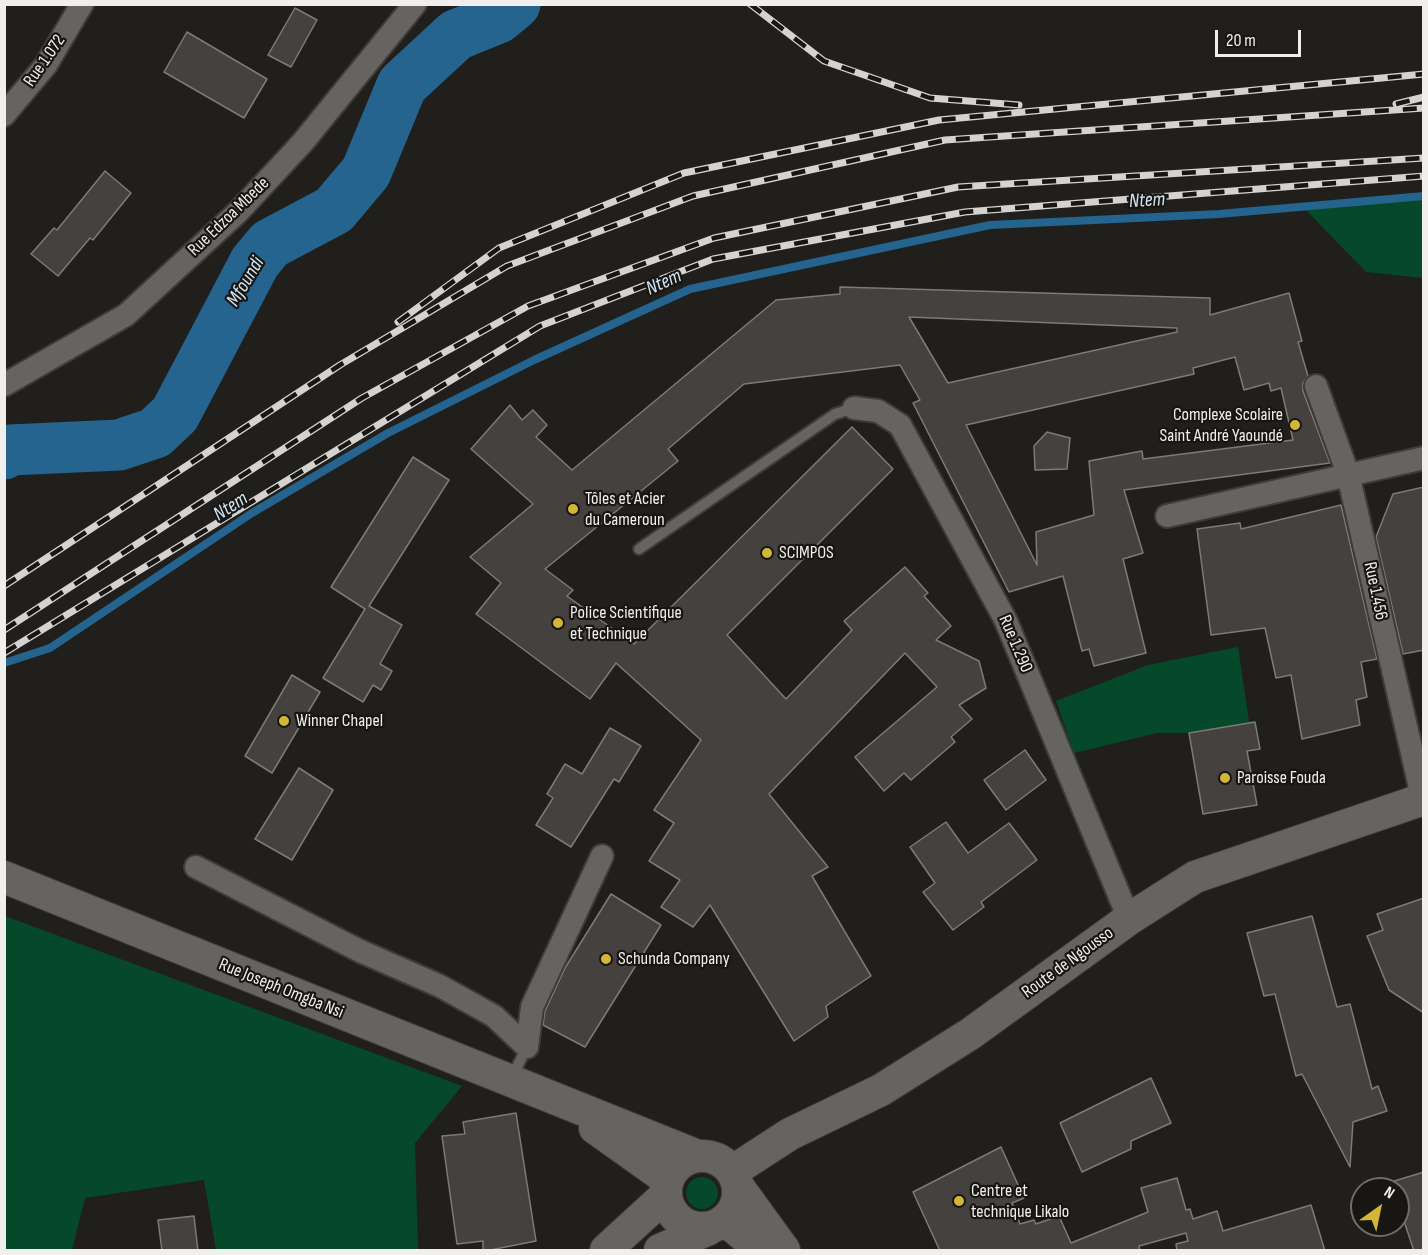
<!DOCTYPE html>
<html>
<head>
<meta charset="utf-8">
<style>
  body { margin:0 }
  #map { position:relative; width:1428px; height:1255px; overflow:hidden; background:#211f1c; font-family:"Sofia Sans Condensed",sans-serif }
  canvas { display:block }
  .frame { position:absolute; inset:0; border:6px solid #f0efed; pointer-events:none }
  .north { position:absolute; left:1350px; top:1177px; width:60px; height:60px; box-sizing:border-box; background:#181613; border:2px solid #6e6d6a; border-radius:50%; rotate:33deg; font-size:16px; font-weight:700; line-height:24px; text-align:center; color:#f0efed }
  .north::after { content:''; display:block; margin:auto; width:21px; height:27px; background:#d1b736; clip-path:polygon(50% 0,100% 100%,50% 72%,0 100%) }
  .scale { position:absolute; left:1215px; top:30px; width:86px; height:27px; box-sizing:border-box; border:3px solid #f0efed; border-top:0; padding-left:8px; font-size:18px; line-height:21px; white-space:nowrap; color:#f0efed; -webkit-text-stroke:4px #181613; paint-order:stroke }
</style>
</head>
<body>
<div id="map">
<canvas width="1428" height="1255"></canvas>
<div class="frame"></div>
<div class="north">N</div>
<div class="scale">20 m</div>
</div>
<script>
const ctx = document.querySelector('canvas').getContext('2d');
ctx.lineJoin = 'round';
function paint(path, color) {
  ctx.fillStyle = color;
  ctx.fill(path, 'evenodd');
}
function toPath(rows) {
  const path = new Path2D();
  for (const r of rows) {
    if (r.length === 3) {
      path.moveTo(r[0] + r[2], r[1]);
      path.arc(r[0], r[1], r[2], 0, 2 * Math.PI);
      continue;
    }
    path.moveTo(r[0], r[1]);
    for (let i = 2; i < r.length; i += 2) path.lineTo(r[i], r[i + 1]);
  }
  return path;
}
function stroke(path, color, width, dash) {
  ctx.strokeStyle = color;
  ctx.lineWidth = width;
  ctx.lineCap = dash ? 'butt' : 'round';
  ctx.setLineDash(dash || []);
  ctx.stroke(path);
}
function label(font, color, halo, rows, align = 'center') {
  ctx.font = font + ' "Sofia Sans Condensed",sans-serif';
  ctx.lineWidth = 4.5;
  ctx.setLineDash([]);
  ctx.textBaseline = 'middle';
  ctx.strokeStyle = halo;
  ctx.fillStyle = color;
  for (const [text, x, y, turn = 0] of rows) {
    ctx.save();
    ctx.translate(x, y);
    ctx.rotate((+turn || 0) * Math.PI / 180);
    ctx.textAlign = isNaN(turn) ? turn : align;
    if (halo) ctx.strokeText(text, 0, 0);
    ctx.fillText(text, 0, 0);
    ctx.restore();
  }
}
const green = toPath([
  [1423,196,1423,278,1366,272,1303,207],
  [1238,647,1249,721,1255,722,1189,733,1157,733,1074,753,1056,701,1148,665],
  [5,916,462,1086,415,1143,418,1250,216,1250,204,1180,85,1198,72,1250,5,1250],
  [702,1193,16]
]);
const stream = toPath([
  [4,663,50,648,252,513,388,433,534,360,690,289,990,225,1219,214,1424,196]
]);
const river = toPath([
  [4,454,10,450,119,445,155,433,175,414,255,262,270,244,334,210,366,172,402,85,456,35,498,18,515,4]
]);
const building = toPath([
  [295,8,317,20,291,67,268,55,295,8],
  [187,32,267,79,244,118,164,72,187,32],
  [105,171,131,193,93,240,90,238,58,276,31,254,54,228,57,230,105,171],
  [840,287,1210,298,1210,315,1289,293,1302,341,1298,342,1308,376,1303,383,1303,391,1330,463,1124,490,1143,553,1123,559,1146,653,1094,666,1089,649,1082,651,1063,576,1009,592,913,403,920,400,900,365,744,384,668,449,678,461,545,569,573,590,567,596,634,644,852,427,893,469,727,635,786,699,852,630,844,621,905,567,928,593,924,596,951,626,936,640,979,661,986,688,959,705,972,719,951,737,955,742,911,780,904,773,884,791,855,757,937,687,905,653,769,794,828,867,812,876,871,976,826,1006,828,1017,794,1041,710,905,693,927,661,907,680,880,649,861,674,823,654,810,701,740,616,663,590,699,476,614,501,583,470,557,533,504,471,449,510,405,522,420,533,410,547,425,536,437,572,470,776,300,840,294,840,287],
  [909,317,1177,328,1177,332,948,383,909,317],
  [1235,357,1244,390,1269,383,1271,391,1281,388,1293,440,1143,459,1142,451,1089,461,1094,515,1036,532,1037,565,966,425,1194,374,1193,368,1235,357],
  [1047,432,1070,438,1067,469,1035,470,1034,446,1047,432],
  [413,457,449,480,369,606,402,625,380,664,392,671,381,690,373,685,363,702,323,678,365,609,331,587,413,457],
  [1424,487,1424,650,1403,654,1376,537,1393,494,1424,487],
  [1341,505,1377,659,1361,662,1367,697,1356,700,1360,725,1302,739,1291,675,1276,678,1265,628,1211,635,1197,529,1240,523,1241,529,1341,505],
  [292,675,320,692,272,773,245,756,292,675],
  [1255,722,1260,749,1247,751,1257,805,1203,814,1189,733,1255,722],
  [610,728,641,746,619,782,614,779,571,847,536,825,553,798,547,794,565,764,582,774,610,728],
  [1025,750,1046,780,1006,810,984,780,1025,750],
  [299,768,333,790,292,860,255,839,299,768],
  [946,822,968,853,1009,823,1037,860,981,902,984,907,953,930,923,892,935,883,910,847,946,822],
  [611,894,661,925,585,1047,543,1025,545,1011,565,968,611,894],
  [1424,898,1424,1013,1389,990,1367,936,1383,930,1377,914,1424,898],
  [1312,916,1337,1007,1350,1004,1372,1089,1378,1086,1387,1111,1353,1122,1350,1167,1302,1074,1296,1076,1275,994,1264,996,1247,933,1312,916],
  [1151,1078,1171,1123,1131,1141,1131,1149,1082,1172,1060,1123,1151,1078],
  [516,1113,536,1241,485,1251,483,1251,483,1241,457,1244,442,1136,465,1134,463,1122,516,1113],
  [1001,1147,1024,1198,1012,1203,1020,1224,1034,1220,1036,1224,1059,1216,1071,1243,1148,1212,1141,1188,1177,1178,1186,1210,1190,1209,1193,1219,1217,1211,1223,1231,1311,1205,1325,1251,1177,1251,1176,1244,1188,1241,1186,1233,1139,1246,1140,1251,940,1251,913,1192,1001,1147],
  [1424,1172,1424,1251,1414,1251,1398,1203,1398,1189,1393,1189,1391,1182,1424,1172],
  [194,1216,198,1251,162,1251,158,1220,194,1216]
]);
const lane = toPath([
  [639,549,835,414,854,408],
  [511,1079,527,1047]
]);
const street = toPath([
  [4,115,46,65,82,4],
  [4,385,126,315,238,212,303,142,415,4],
  [1316,386,1348,474,1424,805],
  [854,408,878,411,900,425,1006,621,1129,919],
  [1167,516,1424,458],
  [196,867,360,951,440,986,494,1016,527,1047],
  [527,1047,532,1007,602,856]
]);
const secondary = toPath([
  [4,877,698,1156],
  [595,1128,668,1180],
  [702,1192,36],
  [733,1171,790,1134,881,1090,970,1034,1129,919,1195,877,1424,799],
  [739,1188,784,1250],
  [725,1220,761,1250],
  [606,1250,666,1195],
  [660,1250,709,1229]
]);
const rail = toPath([
  [750,4,824,61,930,98,1019,105],
  [1396,104,1424,97],
  [398,322,499,248,684,173,939,120,1424,74],
  [4,586,340,365,507,266,693,196,945,140,1424,108],
  [4,630,362,398,528,306,714,238,958,187,1424,158],
  [4,653,540,326,713,259,965,212,1424,176]
]);
const markers = [
  [1295,425,6,"#d1b736"],
  [573,509,6,"#d1b736"],
  [767,553,6,"#d1b736"],
  [558,623,6,"#d1b736"],
  [284,721,6,"#d1b736"],
  [1225,778,6,"#d1b736"],
  [606,959,6,"#d1b736"],
  [959,1201,6,"#d1b736"]
];
const streetNames = [
  ["Rue 1.072",45,61,-55],
  ["Rue Edzoa Mbede",229,217,-44],
  ["Rue 1.456",1375,591,78],
  ["Rue 1.290",1015,644,67],
  ["Route de Ngousso",1068,963,-36],
  ["Rue Joseph Omgba Nsi",281,989,22]
];
const poiNames = [
  ["Complexe Scolaire",1283,415,"right"],
  ["Saint André Yaoundé",1283,436,"right"],
  ["Tôles et Acier",585,499],
  ["du Cameroun",585,520],
  ["SCIMPOS",779,553],
  ["Police Scientifique",570,613],
  ["et Technique",570,634],
  ["Winner Chapel",296,721],
  ["Paroisse Fouda",1237,778],
  ["Schunda Company",618,959],
  ["Centre et",971,1191],
  ["technique Likalo",971,1212]
];
const waterNames = [
  ["Ntem",1147,201,-3],
  ["Mfoundi",246,282,-59],
  ["Ntem",664,283,-24],
  ["Ntem",231,507,-33]
];
paint(green, '#06482a');
stroke(stream, '#24648e', 8);
stroke(river, '#24648e', 51);
paint(building, '#44413e');
stroke(building, '#7d7b76', 1.5);
stroke(lane, '#3d3c39', 14);
stroke(street, '#3d3c39', 26);
stroke(secondary, '#3d3c39', 34);
stroke(lane, '#666460', 10);
stroke(street, '#666460', 22);
stroke(secondary, '#666460', 32);
stroke(rail, '#d4d3d1', 7);
stroke(rail, '#181613', 4.5, [14]);
for (const [x, y, r, color] of markers) {
  const dot = new Path2D();
  dot.arc(x, y, r, 0, 2 * Math.PI);
  ctx.fillStyle = color;
  ctx.fill(dot);
  stroke(dot, '#181613', 2);
}
label('18px', '#f0efed', '#181613', streetNames);
label('18px', '#f0efed', '#181613', poiNames, 'left');
label('italic 20px', '#d2e5f4', '#181613', waterNames);
</script>
</body>
</html>
